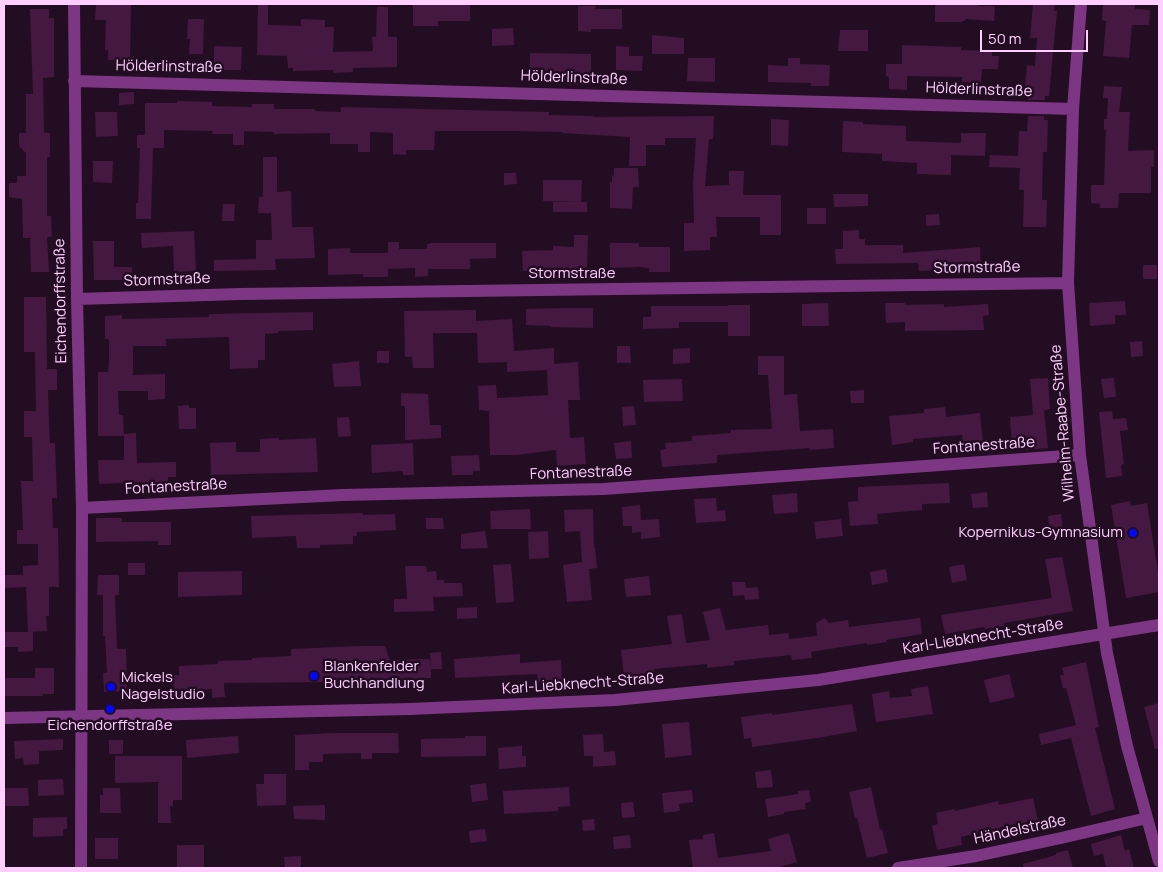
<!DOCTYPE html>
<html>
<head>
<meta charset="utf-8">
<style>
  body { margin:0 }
  #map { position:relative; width:1163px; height:872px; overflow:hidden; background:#230d22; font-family:Manrope,sans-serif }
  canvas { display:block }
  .frame { position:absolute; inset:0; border:5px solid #fecfff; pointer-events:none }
  .scale { position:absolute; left:980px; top:30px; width:108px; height:22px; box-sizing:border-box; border:2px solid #fecfff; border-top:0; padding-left:6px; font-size:15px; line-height:18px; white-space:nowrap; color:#fecfff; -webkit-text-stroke:4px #230d22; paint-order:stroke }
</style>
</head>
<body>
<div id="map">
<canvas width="1163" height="872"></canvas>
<div class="frame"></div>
<div class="scale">50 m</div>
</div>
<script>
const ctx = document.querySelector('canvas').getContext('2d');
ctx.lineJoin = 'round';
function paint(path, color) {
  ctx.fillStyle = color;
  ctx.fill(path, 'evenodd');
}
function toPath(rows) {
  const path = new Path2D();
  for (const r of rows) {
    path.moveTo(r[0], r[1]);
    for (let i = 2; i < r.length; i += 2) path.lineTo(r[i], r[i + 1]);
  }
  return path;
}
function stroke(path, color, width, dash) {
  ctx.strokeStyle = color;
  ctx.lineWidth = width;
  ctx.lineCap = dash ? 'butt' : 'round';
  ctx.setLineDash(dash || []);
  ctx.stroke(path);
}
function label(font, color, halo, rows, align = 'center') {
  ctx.font = font + ' Manrope,sans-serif';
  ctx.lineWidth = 5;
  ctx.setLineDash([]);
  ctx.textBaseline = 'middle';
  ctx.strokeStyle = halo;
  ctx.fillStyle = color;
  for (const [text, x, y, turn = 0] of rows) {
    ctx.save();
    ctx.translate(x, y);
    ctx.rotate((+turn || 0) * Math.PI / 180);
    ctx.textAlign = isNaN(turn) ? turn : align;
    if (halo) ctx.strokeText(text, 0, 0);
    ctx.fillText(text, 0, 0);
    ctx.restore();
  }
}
const building = toPath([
  [96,4,131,4,130,60,108,60,108,50,105,50,106,20,95,20],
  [258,4,268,4,268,25,301,26,301,19,325,20,325,27,334,27,333,52,373,51,372,37,376,37,377,7,388,7,388,37,397,37,397,67,353,68,353,72,333,73,333,70,293,71,293,68,288,68,287,56,257,55],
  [413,4,470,4,470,21,438,21,438,26,413,26],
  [935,4,979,4,979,6,995,6,994,21,965,19,965,21,962,21,962,22,935,22],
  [1033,4,1055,4,1054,11,1057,11,1049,96,1045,96,1045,100,1028,100,1028,95,1024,95,1027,65,1035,66,1037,38,1030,38],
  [1103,4,1135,4,1135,9,1150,10,1149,25,1132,25,1129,58,1103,56,1106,21,1102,20],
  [578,6,596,6,595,9,622,9,622,29,591,29,591,32,578,31],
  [30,9,49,9,49,18,54,18,54,77,43,78,44,133,50,133,50,157,47,157,47,216,51,216,52,237,47,237,49,272,31,272,30,238,23,238,22,199,9,197,9,183,17,183,17,176,26,176,26,153,19,146,19,133,26,133,26,94,33,94],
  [188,19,204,19,203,54,189,54,190,39,187,39],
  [513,28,514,45,492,46,492,29],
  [840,30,868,30,868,51,838,51],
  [652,35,684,38,684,54,652,54],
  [902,45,961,47,961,50,992,51,992,56,999,56,998,69,982,69,981,83,962,82,962,77,907,76,907,90,889,89,889,77,886,76,886,64,902,64],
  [214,46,242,47,241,70,214,70],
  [616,46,629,47,629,56,643,56,642,71,616,70],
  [530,53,591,54,591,85,567,85,567,77,530,77],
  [688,58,715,58,715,82,687,81],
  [788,58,800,58,800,64,830,65,829,86,811,86,811,83,768,82,768,65,788,66],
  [1104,86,1122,87,1119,112,1130,112,1128,151,1154,150,1154,167,1151,167,1151,193,1119,193,1118,208,1100,208,1100,204,1091,203,1091,185,1104,185,1106,130,1104,130,1104,119,1107,119,1108,98,1103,98],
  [134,92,134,104,119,105,119,93],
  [177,101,212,102,212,106,252,107,252,104,274,104,274,109,315,109,315,111,341,112,341,107,549,112,549,115,593,116,593,117,714,116,713,139,709,139,705,186,729,185,729,171,744,171,743,195,781,195,781,235,760,235,760,217,716,217,717,237,710,237,710,250,684,251,684,223,694,223,693,183,696,138,665,138,665,145,646,145,646,166,629,166,630,137,562,133,562,132,516,131,435,131,434,150,406,150,406,155,393,154,393,133,370,132,370,152,358,152,358,144,330,144,330,133,274,134,274,132,244,131,244,145,233,145,233,134,212,134,213,131,164,130,164,148,153,148,151,219,136,219,136,203,138,203,140,148,137,148,137,135,145,135,145,103,177,103],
  [95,112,117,112,118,136,96,137],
  [1028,116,1044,116,1044,120,1048,120,1047,152,1043,152,1042,200,1047,200,1046,227,1023,227,1024,190,1019,190,1020,168,989,167,990,155,1018,156,1019,131,1027,131],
  [771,119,789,120,788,146,771,145],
  [843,121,863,122,863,124,906,126,906,141,961,143,961,133,986,133,985,156,951,155,951,175,917,174,917,163,882,161,882,154,842,152],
  [263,157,277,157,277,192,291,191,292,227,313,227,315,258,275,259,276,270,214,271,214,260,256,259,256,240,272,240,271,213,258,213,259,197,263,197],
  [93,161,113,161,112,183,93,182],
  [614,168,638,168,639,187,633,187,632,209,610,208,610,182,612,182,612,175,614,176],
  [504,173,516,173,517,184,504,185],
  [543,180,582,180,581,202,543,201],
  [833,194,868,194,868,206,834,207],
  [553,202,587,202,587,212,553,212],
  [223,204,235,204,234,221,222,221],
  [807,208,826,208,826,224,807,224],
  [939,214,940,225,926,226,926,215],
  [859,230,859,239,865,239,865,245,903,245,903,253,980,247,981,268,919,271,918,263,836,264,835,249,843,249,843,231],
  [194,231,196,271,174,272,173,246,142,248,141,233],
  [574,235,588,235,587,270,523,271,522,251,553,250,553,246,574,247],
  [93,241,114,241,114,267,132,267,132,280,94,280],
  [388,242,399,242,399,249,427,249,427,244,430,244,430,243,496,243,496,258,470,259,470,269,428,269,428,276,415,277,415,268,388,269,388,277,363,277,363,274,328,275,328,249,350,248,350,253,388,253],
  [610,243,639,243,639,247,670,247,670,272,649,272,649,268,639,267,610,268],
  [1143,265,1157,265,1157,279,1143,279],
  [24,297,46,297,47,369,57,369,57,390,48,390,49,423,50,443,55,443,57,498,52,498,53,528,58,528,59,587,49,587,49,616,46,616,47,631,28,632,26,587,4,588,4,575,23,575,23,566,38,565,38,544,17,544,17,530,23,530,21,481,33,481,32,437,24,437,24,411,36,411,35,352,24,352],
  [1125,301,1126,315,1115,315,1115,324,1090,326,1089,303],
  [828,303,829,326,802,326,802,304],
  [885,303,905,303,905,305,944,304,944,307,988,304,989,315,983,316,984,330,905,331,905,322,886,323],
  [728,305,750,305,750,336,728,336,728,322,679,322,679,328,643,329,643,317,651,317,651,306,728,306],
  [566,308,593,308,593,328,551,327,551,326,526,325,526,309],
  [476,310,476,321,512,319,514,351,554,348,554,364,578,362,580,400,568,400,570,438,584,437,586,464,557,466,556,450,517,455,490,455,489,411,479,410,478,386,496,385,497,398,548,395,547,370,507,372,507,362,478,363,477,333,433,333,434,368,413,368,412,357,405,357,404,311],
  [313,312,313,330,278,331,278,333,265,334,265,360,258,360,258,368,230,369,229,337,166,339,166,346,133,346,133,375,165,374,165,399,148,400,148,391,118,391,119,415,123,415,124,436,98,436,98,372,108,372,109,361,109,339,105,339,105,316,122,315,122,319,209,317,209,314],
  [1142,341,1143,356,1131,357,1130,342],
  [617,346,630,346,631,363,617,363],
  [690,348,690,363,673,364,673,349],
  [377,351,389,351,389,363,377,363],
  [758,356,784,356,784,395,797,394,800,431,833,429,834,448,810,450,810,448,717,455,717,463,662,467,660,450,666,449,665,443,692,441,692,436,731,433,731,430,772,429,768,375,758,375],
  [359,361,361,386,334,387,332,364],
  [1048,378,1050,409,1044,410,1048,448,1022,450,1021,447,1012,447,1010,417,1033,415,1030,379],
  [1114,378,1116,397,1104,398,1101,379],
  [682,379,683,401,644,402,643,380],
  [864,390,864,403,851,403,850,391],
  [401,393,428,394,430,425,441,425,441,438,405,440,405,406,401,406],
  [189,405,189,408,196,408,196,429,179,429,178,406],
  [634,406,636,425,623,426,622,407],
  [945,407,946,417,980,413,983,444,963,446,962,435,913,439,913,442,892,445,889,416,924,413,924,409],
  [1112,411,1113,419,1126,418,1128,430,1120,431,1124,464,1121,465,1122,476,1106,478,1099,412],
  [349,417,351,436,338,437,337,418],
  [136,433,137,463,176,462,176,477,168,477,168,489,148,489,148,486,142,486,142,482,99,484,98,460,124,460,124,434],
  [279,438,279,440,316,438,318,472,211,475,210,443,236,442,236,452,260,452,260,439],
  [631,441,632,458,616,459,614,443],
  [413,443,414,475,403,475,403,471,372,473,371,445],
  [479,455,480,471,473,471,473,475,452,475,451,456],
  [949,483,950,503,922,504,922,510,877,514,878,524,850,526,848,502,858,501,858,487],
  [987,492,988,507,973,508,971,494],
  [797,493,798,512,774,514,772,495],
  [716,498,717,511,725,510,726,521,696,523,694,499],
  [1130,501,1131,506,1147,503,1159,578,1159,592,1126,598,1111,505],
  [640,505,641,520,659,519,660,537,641,539,641,532,632,533,632,526,623,526,622,507],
  [530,509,531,529,491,529,490,511],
  [593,509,594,548,595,548,597,568,589,569,592,600,567,602,563,565,582,562,580,531,565,532,564,510],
  [363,513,363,515,395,514,396,530,357,532,357,536,353,536,353,544,320,545,320,548,297,548,296,536,252,538,251,516],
  [1061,514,1064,538,1051,540,1048,516],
  [96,518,122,518,122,522,171,522,171,545,158,545,158,541,96,542],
  [426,518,443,518,444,529,426,529],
  [841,519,843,536,816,539,814,522],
  [485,531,488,548,461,549,461,534],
  [548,531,549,558,529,559,528,532],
  [1062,557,1073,611,1004,623,1004,626,985,629,984,627,945,634,941,615,1052,598,1045,559],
  [128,563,145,563,145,575,128,575],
  [511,564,514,602,496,603,493,565],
  [964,564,967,580,952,583,949,567],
  [405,566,426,566,427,572,436,571,437,580,444,580,444,583,462,583,463,596,433,597,434,611,394,612,394,599,407,599],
  [886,569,888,582,872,585,870,572],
  [242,571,242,595,178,597,178,572],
  [98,575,119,575,119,595,115,595,117,649,126,649,127,691,104,692,103,673,107,673,105,636,103,636,103,595,97,595],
  [649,576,651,595,626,597,624,579],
  [732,582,745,582,746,588,758,587,759,599,745,600,744,595,733,596],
  [477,607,477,618,457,619,457,608],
  [720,608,726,630,768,625,769,635,788,633,789,639,817,636,816,623,825,618,829,623,848,620,849,627,920,618,922,634,886,640,887,642,867,645,867,643,811,652,812,658,792,660,791,655,734,661,734,665,707,668,707,664,654,669,655,673,624,676,621,650,672,644,667,616,682,614,686,643,710,640,703,612],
  [4,632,33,632,33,651,18,652,18,647,4,647],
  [360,646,385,646,394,674,394,660,431,659,431,678,326,682,224,683,225,697,212,698,212,689,174,691,173,675,179,675,179,666,218,664,218,661,252,660,252,658,291,656,291,649],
  [441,652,442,669,431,669,430,653],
  [520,654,520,663,561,660,562,680,538,682,537,674,455,678,454,659],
  [1086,662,1099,727,1095,728,1115,809,1091,816,1071,738,1041,745,1039,734,1076,725,1068,695,1066,688,1063,688,1060,676,1064,675,1062,668],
  [35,668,54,668,54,694,43,694,43,696,4,696,4,678,35,678],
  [1009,674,1015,697,990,703,984,680],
  [928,686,933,714,876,722,872,694,889,691,890,698,912,696,911,689],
  [1159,703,1159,748,1155,749,1144,707],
  [852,704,857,731,817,738,752,747,751,738,744,739,741,717,772,713,772,715],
  [689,722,692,755,665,758,662,724],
  [332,733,398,733,399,753,372,753,372,759,361,759,361,753,323,754,323,762,309,762,309,770,295,770,295,735],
  [603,734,604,752,615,751,616,765,593,767,593,756,584,756,583,735],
  [238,736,239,753,187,758,186,740],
  [465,736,486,736,486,756,421,757,421,739,465,738],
  [63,739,63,750,39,751,39,764,24,765,23,758,15,759,14,741],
  [109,740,123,740,123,754,109,754],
  [522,746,522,756,526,756,526,767,499,769,498,748],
  [115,756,182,756,182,800,173,800,173,806,170,806,171,823,158,823,158,782,115,783],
  [771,770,773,787,757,788,755,772],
  [264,774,286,774,286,805,257,806,256,784,264,784],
  [63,779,64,795,38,796,38,780],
  [486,783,488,800,472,802,470,785],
  [569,787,570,806,558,807,558,811,504,814,503,791],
  [871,787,880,830,882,829,888,853,867,858,857,818,855,818,849,792],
  [4,788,28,788,29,806,4,806],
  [103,788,120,788,121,813,100,813,100,795,103,795],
  [692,790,693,802,679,804,680,811,664,813,662,793],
  [809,790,811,802,805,803,806,809,784,812,784,814,768,817,765,799,798,794,798,791],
  [1033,798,1038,821,1015,826,1015,824,961,837,962,845,937,850,932,826,938,824,936,813,954,809,955,811,998,801,999,805],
  [633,802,635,817,622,818,621,803],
  [325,805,325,820,294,819,293,806],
  [67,817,67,829,63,829,63,836,33,837,33,818],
  [594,819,595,830,583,831,582,820],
  [485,829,487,841,470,843,469,831],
  [714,833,718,858,771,851,768,839,789,833,797,862,776,868,693,868,689,840,703,839,703,835],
  [630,835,631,848,614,849,613,837],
  [1121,835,1125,851,1129,849,1134,868,1106,868,1103,854,1094,856,1091,844],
  [95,838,118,838,118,859,95,859],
  [177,845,204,845,204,868,177,868],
  [1068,850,1073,868,1023,868,1023,864,1056,855,1056,853],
  [301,856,301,868,285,868,284,857]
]);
const minor = toPath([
  [74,4,77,299,82,508,81,868],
  [1081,4,1073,109,1068,283,1080,455,1107,653,1127,746,1159,861],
  [74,81,1073,109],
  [77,299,240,294,1068,283],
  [82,508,343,495,603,489,1080,455],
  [4,718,410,709,615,700,818,680,1159,625],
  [898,868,976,856,1061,838,1147,818]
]);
const markers = [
  [1133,533,5,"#0007fa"],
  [314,676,5,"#0007fa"],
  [111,687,5,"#0007fa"],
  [110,709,5,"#0007fa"]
];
const streetNames = [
  ["Hölderlinstraße",169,67,1],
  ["Hölderlinstraße",574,78,2],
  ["Hölderlinstraße",979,90,2],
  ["Stormstraße",977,268,-1],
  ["Stormstraße",572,274],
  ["Stormstraße",167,280,-2],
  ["Eichendorffstraße",61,301,-91],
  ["Wilhelm-Raabe-Straße",1063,423,-95],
  ["Fontanestraße",984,446,-4],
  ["Fontanestraße",581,473,-2],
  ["Fontanestraße",176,487,-3],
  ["Karl-Liebknecht-Straße",983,637,-9],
  ["Karl-Liebknecht-Straße",583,684,-4],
  ["Händelstraße",1020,830,-12]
];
const poiNames = [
  ["Kopernikus-Gymnasium",1123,533,"right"],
  ["Blankenfelder",324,667],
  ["Buchhandlung",324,684],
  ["Mickels",121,678],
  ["Nagelstudio",121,695],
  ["Eichendorffstraße",110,726,"center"]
];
paint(building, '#451842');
stroke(minor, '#7d3684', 12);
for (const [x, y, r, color] of markers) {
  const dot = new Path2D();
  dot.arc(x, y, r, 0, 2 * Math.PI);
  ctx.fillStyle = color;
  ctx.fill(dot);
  stroke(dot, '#230d22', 2);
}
label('15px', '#fecfff', '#230d22', streetNames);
label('15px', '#fecfff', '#230d22', poiNames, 'left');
</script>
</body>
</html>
